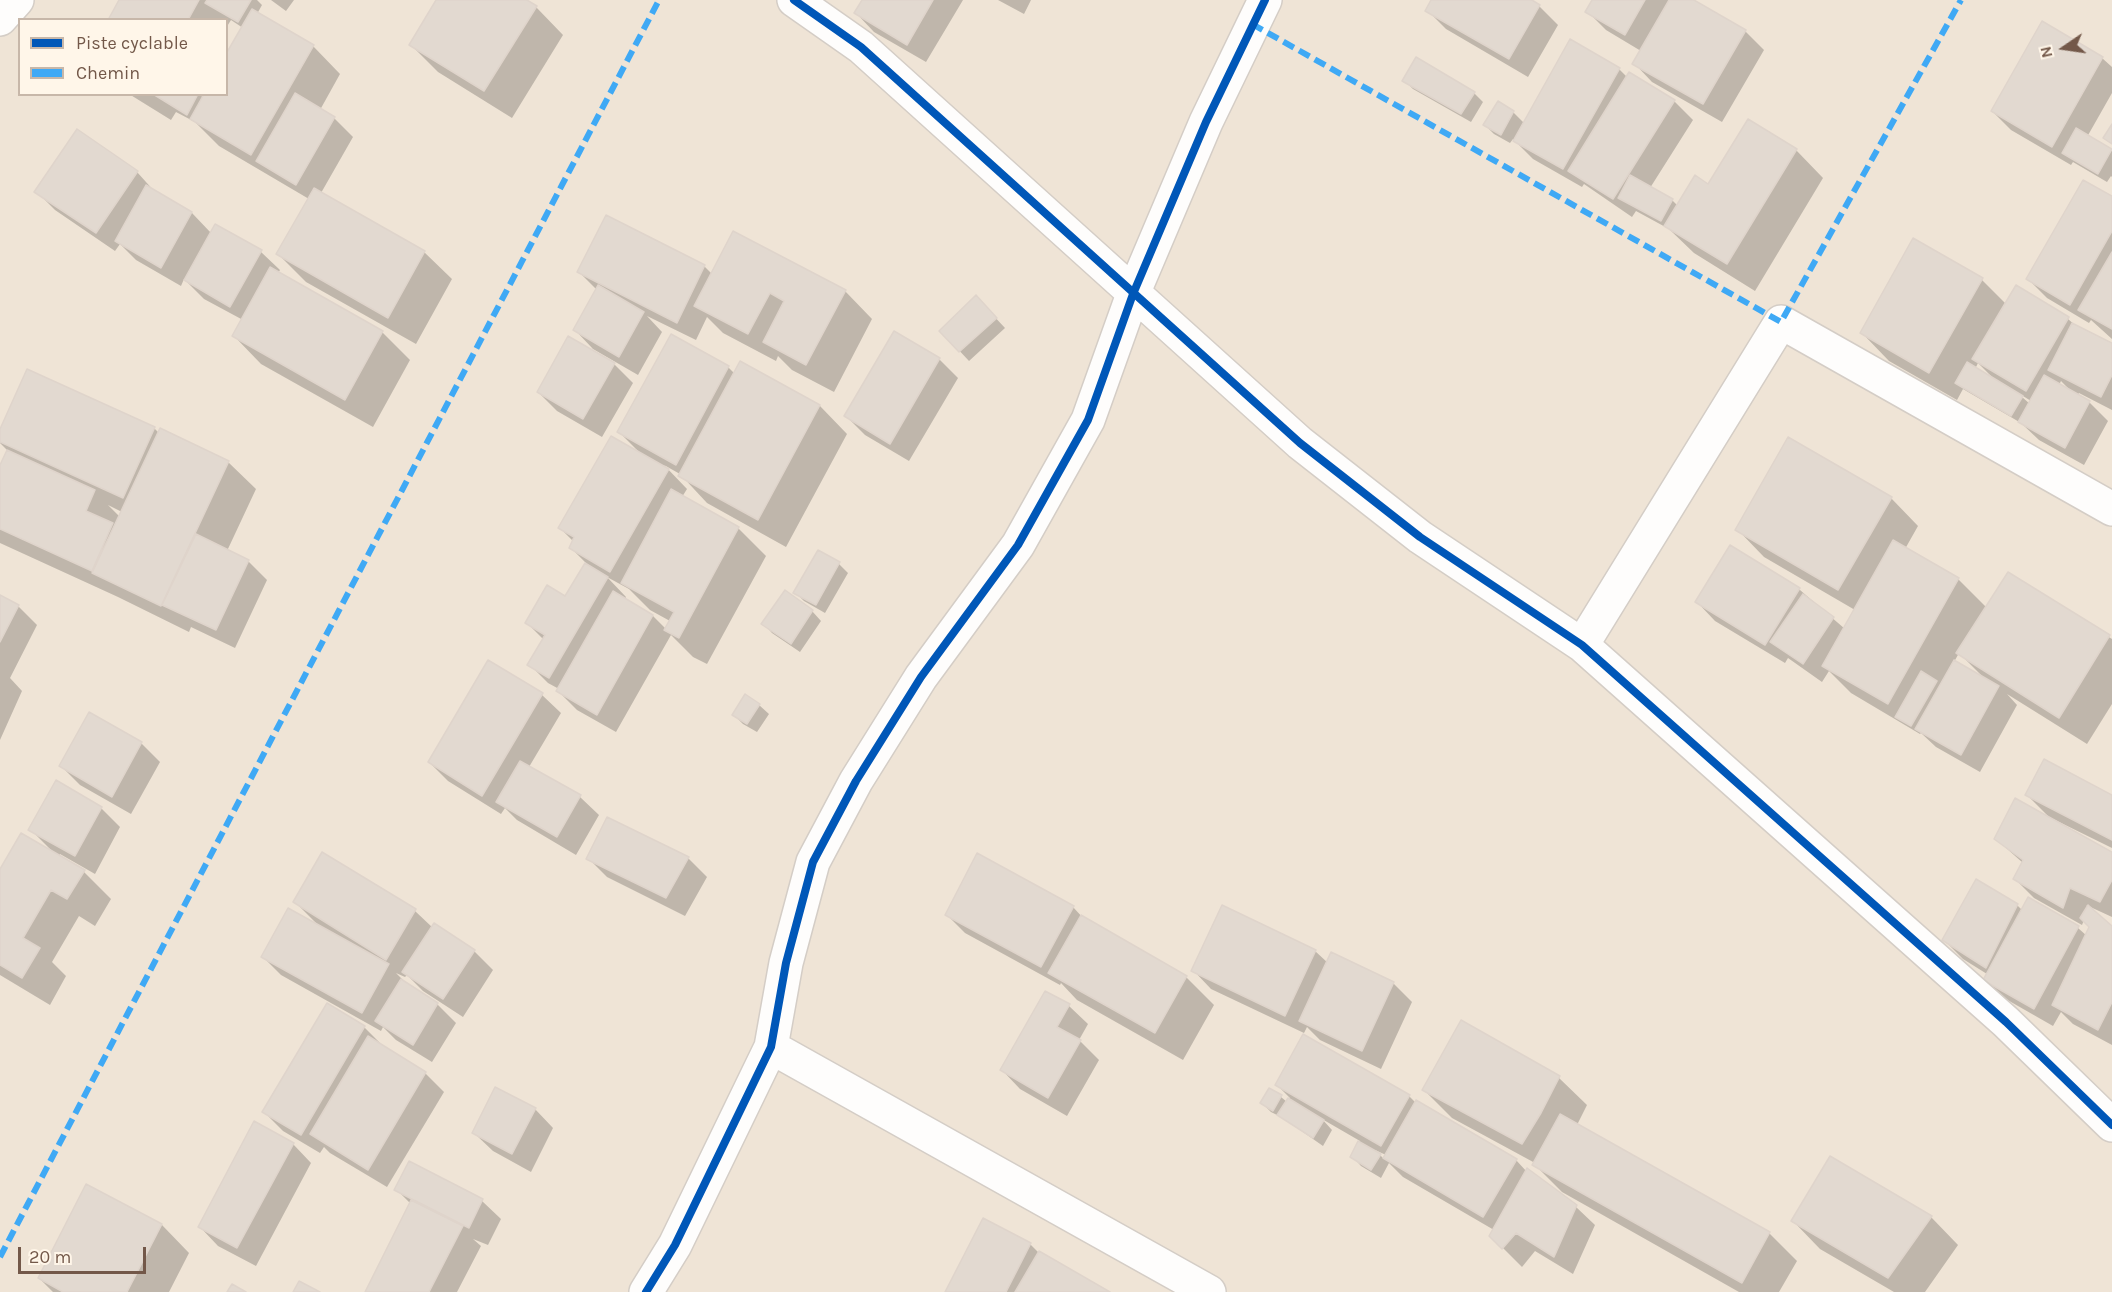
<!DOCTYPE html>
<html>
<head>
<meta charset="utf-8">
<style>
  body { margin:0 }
  #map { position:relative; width:2112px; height:1292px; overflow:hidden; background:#f6f1e9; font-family:Karla,sans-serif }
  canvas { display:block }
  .legend { position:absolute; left:18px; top:18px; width:210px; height:78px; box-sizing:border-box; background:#fff6e9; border:2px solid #c7b7a9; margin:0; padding:8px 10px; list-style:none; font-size:18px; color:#735849 }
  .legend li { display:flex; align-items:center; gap:12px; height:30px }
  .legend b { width:30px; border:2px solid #c7b7a9 }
  .north { position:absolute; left:2034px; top:18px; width:60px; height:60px; -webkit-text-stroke:4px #fff6e9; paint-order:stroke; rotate:257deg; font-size:16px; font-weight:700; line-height:24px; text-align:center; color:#735849 }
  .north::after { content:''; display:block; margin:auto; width:21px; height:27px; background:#735849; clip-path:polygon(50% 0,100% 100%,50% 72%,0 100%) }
  .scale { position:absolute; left:18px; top:1247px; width:128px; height:27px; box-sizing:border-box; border:3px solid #735849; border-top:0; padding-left:8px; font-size:18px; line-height:21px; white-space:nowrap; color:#735849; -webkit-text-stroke:4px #fff6e9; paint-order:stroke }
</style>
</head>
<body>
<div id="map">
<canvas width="2112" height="1292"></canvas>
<ul class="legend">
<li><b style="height:8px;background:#0057b8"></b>Piste cyclable</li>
<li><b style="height:8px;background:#3fa9f5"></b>Chemin</li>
</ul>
<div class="north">N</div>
<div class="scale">20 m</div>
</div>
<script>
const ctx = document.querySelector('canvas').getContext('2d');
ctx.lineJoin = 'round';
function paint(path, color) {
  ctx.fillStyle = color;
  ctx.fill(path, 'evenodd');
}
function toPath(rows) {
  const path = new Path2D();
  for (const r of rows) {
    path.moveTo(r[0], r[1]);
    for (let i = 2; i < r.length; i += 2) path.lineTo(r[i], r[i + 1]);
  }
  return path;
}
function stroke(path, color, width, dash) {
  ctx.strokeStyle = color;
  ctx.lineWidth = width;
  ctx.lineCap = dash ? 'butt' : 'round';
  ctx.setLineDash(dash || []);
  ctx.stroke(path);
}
const residential = toPath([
  [0,0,2112,0,2112,1292,0,1292],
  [20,20,226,20,226,94,20,94]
]);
const shadow = toPath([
  [121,0,257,0,262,5,257,14,313,46,340,74,320,110,334,118,353,137,321,193,424,252,452,279,416,344,306,282,278,254,309,199,219,146,195,122,176,112,171,120,129,94,200,94,203,98,226,94,243,28,231,20,226,28,226,20,109,20],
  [271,0,294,0,286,11],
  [438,0,524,0,536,7,563,35,512,118,438,72,411,45],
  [863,0,963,0,926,62,874,32,856,13],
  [998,0,1031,0,1024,14],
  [1433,0,1529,0,1539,6,1558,25,1528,77,1446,29,1427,10],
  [1594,0,1691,0,1745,31,1764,50,1722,122,1652,82,1634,63,1641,51,1606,30,1587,11],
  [2102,58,2112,67,2112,93,2087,137,2112,151,2112,177,2111,176,2107,182,2073,162,2071,165,2011,130,1992,111],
  [1619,69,1628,78,1674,101,1693,120,1650,188,1672,200,1678,206,1709,186,1796,150,1823,178,1755,291,1694,253,1669,229,1636,211,1632,217,1584,184,1582,187,1533,159,1513,139,1510,143,1494,134,1485,125,1513,112,1524,123],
  [1404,80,1474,93,1483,102,1471,122,1413,89],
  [77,131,137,172,155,192,192,213,211,233,261,252,280,270,278,273,382,332,410,360,373,427,261,364,234,336,243,320,204,299,184,279,181,286,136,260,120,244,115,251,55,210,36,191],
  [2112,198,2112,339,2091,320,2089,323,2047,298,2028,279],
  [606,217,704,266,712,274,845,291,872,319,834,392,792,370,778,356,776,361,723,333,707,317,696,340,647,316,662,332,638,375,593,349,575,330,597,290,579,272],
  [1914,240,1982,280,2006,304,2016,287,2068,319,2076,326,2112,345,2112,410,2079,393,2077,396,2089,402,2108,421,2084,465,2039,440,2021,423,1963,389,1957,400,1889,361,1862,333],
  [1978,363,1994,379,1975,369],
  [2061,381,2072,392,2059,385],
  [2023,396,2031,401,2030,404,2022,397],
  [976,297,1005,328,969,361,941,331],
  [939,359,958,378,909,461,865,435,846,416],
  [740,363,820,406,847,434,786,547,707,503,680,474,664,465,687,489,682,497,738,528,766,556,707,664,693,657,671,635,616,732,577,710,558,691,559,689,548,683,529,664,544,640,527,623,565,598,586,563,571,548,574,542,560,528,640,453,619,432,728,367,734,373],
  [607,577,629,589,650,610,670,621,666,629,653,616,625,599,626,597],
  [614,364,633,383,602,437,557,411,538,392],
  [154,428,159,433,228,462,256,489,227,551,248,561,267,580,235,648,191,627,189,632,118,597,0,543,0,469,8,451,0,443,0,433],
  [108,505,122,512,120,517],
  [1891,498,1918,526,1905,549,1958,579,1987,608,2008,574,2112,639,2112,704,2087,744,2007,694,2017,705,1980,772,1936,747,1921,733,1920,734,1851,693,1829,671,1822,682,1788,658,1785,663,1715,621,1697,602,1730,547,1800,590,1845,629,1855,610,1764,557,1737,529],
  [1959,653,1982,676,1954,662],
  [818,552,839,564,848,573,825,613,804,601,795,592],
  [0,597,18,606,37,625,10,678,22,691,0,740],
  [812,611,821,621,800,652,772,633,763,623],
  [542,695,561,713,529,767,580,797,599,815,576,855,517,820,505,808,501,814,448,781,429,762],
  [759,705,769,714,757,732,743,724,734,715],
  [141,743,160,762,131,814,80,785,61,766],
  [2027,795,2112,797,2112,848,2049,817],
  [101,808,120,827,95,874,60,854,59,857,84,872,111,899,95,926,79,916,52,962,66,976,50,1005,0,975,0,872,53,852,30,829],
  [1996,839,2112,854,2112,917,2086,905,2112,928,2112,1045,2073,1024,2061,1012,2053,1026,2004,998,1985,979,1987,974,1963,959,1944,940,2017,905,2022,910,2029,899,2078,928,2087,936,2091,927,2084,920,2082,925,2034,898,2015,879,2023,863],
  [323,854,415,911,433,928,474,951,493,970,463,1017,423,991,407,975,405,977,396,973,407,984,433,1000,456,1023,432,1062,396,1040,383,1027,381,1031,281,975,263,957,318,925,295,902],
  [588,858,688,858,707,877,685,916,607,877],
  [1073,907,1084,919,1186,977,1214,1005,1183,1060,1077,1000,1061,983,1060,985,965,933,946,914],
  [1315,951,1328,963,1393,983,1412,1002,1381,1069,1320,1040,1307,1027,1304,1033,1211,989,1193,970],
  [327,1005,364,1027,383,1046,425,1073,444,1092,387,1187,330,1153,324,1147,320,1153,283,1131,264,1112],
  [1069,1006,1088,1024,1079,1040,1099,1060,1067,1116,1020,1089,1002,1070],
  [1461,1022,1559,1078,1587,1105,1577,1125,1769,1233,1797,1261,1779,1292,1739,1292,1562,1192,1534,1164,1535,1163,1452,1118,1424,1090],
  [1277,1085,1409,1096,1416,1103,1516,1160,1527,1172,1576,1207,1595,1225,1573,1274,1535,1251,1522,1267,1491,1236,1494,1230,1403,1177,1389,1163,1381,1178,1361,1166,1352,1156,1360,1141,1322,1119,1332,1130,1323,1146,1283,1118,1271,1112,1262,1103,1270,1090,1281,1097,1287,1102,1290,1098],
  [1375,1150,1386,1155,1384,1159],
  [535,1109,553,1128,531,1172,493,1151,474,1133],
  [293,1144,311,1163,256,1266,218,1246,200,1227],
  [87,1186,162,1225,189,1253,169,1292,53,1292,39,1278],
  [396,1189,482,1201,501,1219,488,1245,473,1239,481,1246,457,1292,367,1292,411,1204],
  [1931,1217,1958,1245,1925,1292,1894,1292,1820,1249,1793,1221],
  [1030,1244,1039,1253,1107,1292,947,1292]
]);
const building = toPath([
  [119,0,199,0,188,20,108,20,119,0],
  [207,0,251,0,238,22,205,3,207,0],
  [436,0,527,0,537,6,484,91,409,45,436,0],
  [862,0,933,0,907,45,854,13,862,0],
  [1431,0,1532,0,1540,5,1509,59,1425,11,1431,0],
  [1592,0,1645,0,1625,35,1585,12,1592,0],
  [1669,0,1694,0,1746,30,1703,104,1632,64,1669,0],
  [252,9,314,45,251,155,190,119,204,94,226,94,226,54,252,9],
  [2042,21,2103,57,2052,147,1991,111,2042,21],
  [1570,39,1620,68,1563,169,1513,141,1570,39],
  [1416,57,1475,92,1461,114,1402,81,1416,57],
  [1629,72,1675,100,1613,199,1568,171,1629,72],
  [295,93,335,117,296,185,256,161,295,93],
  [153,94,198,94,187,115,153,94],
  [1498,101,1514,111,1501,135,1483,125,1498,101],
  [1748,119,1797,149,1727,264,1664,226,1695,175,1708,184,1748,119],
  [2112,124,2112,144,2103,138,2112,124],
  [2076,128,2112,149,2098,174,2062,153,2076,128],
  [77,129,138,171,96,233,34,192,77,129],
  [1630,175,1673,199,1661,221,1618,198,1630,175],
  [2083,180,2112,196,2112,231,2070,305,2026,279,2083,180],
  [146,185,192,212,161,268,115,241,146,185],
  [314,188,425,251,388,318,276,254,314,188],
  [606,215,705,265,677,323,577,272,606,215],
  [215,224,262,250,230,307,184,280,215,224],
  [733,231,846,290,806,365,763,342,784,301,770,293,748,334,694,306,733,231],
  [1913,238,1983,278,1929,373,1860,333,1913,238],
  [2112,252,2112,329,2078,310,2112,252],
  [270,267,383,331,345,400,232,336,270,267],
  [598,285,644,312,619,357,573,330,598,285],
  [2016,285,2069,317,2026,391,1972,359,2016,285],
  [976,295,997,318,959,352,939,331,976,295],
  [2072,323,2112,343,2112,375,2101,397,2048,370,2072,323],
  [894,331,940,358,890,444,844,416,894,331],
  [671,334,729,366,676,465,617,432,671,334],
  [568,336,615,363,583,419,537,392,568,336],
  [740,361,820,405,758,520,678,476,740,361],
  [1967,362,2023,396,2011,416,1955,383,1967,362],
  [27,369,155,427,123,498,0,442,0,429,27,369],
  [2044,375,2090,401,2065,448,2018,422,2044,375],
  [160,428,229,461,161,606,92,573,160,428],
  [611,436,669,469,610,572,569,548,574,537,558,528,611,436],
  [1788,437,1892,497,1838,590,1735,530,1788,437],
  [7,450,95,490,86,511,113,523,92,571,0,529,0,465,7,450],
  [671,489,739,527,679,638,664,630,674,612,621,583,671,489],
  [196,534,249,560,216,630,162,605,196,534],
  [1893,540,1959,578,1888,704,1822,666,1893,540],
  [1730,545,1800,588,1765,645,1695,602,1730,545],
  [818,550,840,562,816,605,793,593,818,550],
  [585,563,608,577,549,678,527,665,545,635,525,623,547,585,565,596,585,563],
  [2008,572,2110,635,2059,718,1956,653,2008,572],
  [785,590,813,610,791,644,761,624,785,590],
  [613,591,653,615,597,715,556,691,613,591],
  [1803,594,1834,617,1803,664,1770,642,1803,594],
  [0,595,19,605,0,642,0,595],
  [488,660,543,693,482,796,428,762,488,660],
  [1954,660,1999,686,1961,755,1915,729,1954,660],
  [1921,671,1937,681,1911,726,1895,717,1921,671],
  [745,694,760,704,747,724,732,715,745,694],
  [89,712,142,742,112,797,59,766,89,712],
  [2044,759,2112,795,2112,840,2025,795,2044,759],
  [520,761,581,795,557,837,496,802,520,761],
  [56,780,102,807,75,856,28,830,56,780],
  [2015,798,2112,852,2112,880,2100,902,2070,888,2063,908,2013,879,2023,860,1994,839,2015,798],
  [607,817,689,857,666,898,586,859,607,817],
  [21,833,85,870,67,899,51,890,23,938,40,948,22,978,0,965,0,869,21,833],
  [322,852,416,909,386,960,293,902,322,852],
  [977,853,1074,906,1041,967,945,915,977,853],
  [1976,879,2018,904,1986,968,1942,940,1976,879],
  [2028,897,2079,926,2034,1009,1983,980,2028,897],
  [1222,905,1316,950,1285,1016,1191,971,1222,905],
  [2088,905,2112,926,2112,1002,2098,1030,2052,1005,2089,927,2080,918,2088,905],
  [288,908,389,964,362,1013,261,957,288,908],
  [1081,915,1187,976,1155,1033,1048,973,1081,915],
  [434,923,475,950,443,999,402,972,434,923],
  [1331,952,1394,982,1362,1051,1299,1021,1331,952],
  [401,979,438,1003,413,1045,375,1021,401,979],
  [1045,991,1070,1004,1057,1027,1081,1040,1048,1098,1000,1070,1045,991],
  [327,1003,365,1026,301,1135,262,1112,327,1003],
  [1461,1020,1560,1076,1541,1113,1522,1144,1422,1090,1461,1020],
  [1303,1034,1410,1095,1381,1146,1275,1085,1303,1034],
  [368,1036,426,1072,368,1170,310,1134,368,1036],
  [495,1087,536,1108,512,1154,472,1133,495,1087],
  [1269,1088,1282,1095,1273,1111,1260,1103,1269,1088],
  [1288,1098,1324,1120,1313,1138,1277,1115,1288,1098],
  [1416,1100,1517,1159,1483,1217,1383,1158,1416,1100],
  [1560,1114,1770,1232,1742,1283,1532,1165,1560,1114],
  [254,1121,294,1143,237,1248,198,1227,254,1121],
  [1358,1141,1381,1154,1371,1170,1350,1157,1358,1141],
  [1830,1156,1932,1216,1888,1278,1791,1221,1830,1156],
  [409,1161,483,1199,469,1228,394,1190,409,1161],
  [1527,1168,1577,1205,1554,1257,1516,1233,1502,1249,1489,1236,1527,1168],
  [86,1184,162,1224,127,1292,63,1292,38,1278,86,1184],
  [411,1200,463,1226,429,1292,365,1292,411,1200],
  [983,1218,1031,1243,1006,1292,945,1292,983,1218],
  [1039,1251,1110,1292,1015,1292,1039,1251],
  [299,1281,320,1292,293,1292,299,1281],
  [232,1284,246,1292,227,1292,232,1284]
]);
const street = toPath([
  [794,0,861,47,1300,443,1420,537,1582,645,2006,1022,2112,1125],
  [0,19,17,0],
  [1582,645,1781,322,2112,509],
  [771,1047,1209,1292],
  [646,1292,675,1245,771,1047,786,963,813,862,856,781,921,677,1018,545,1088,420,1133,294,1206,122,1265,0]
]);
const quiet = toPath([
  [1252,24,1781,322,1961,0],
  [0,1257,659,0]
]);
const cycleway = toPath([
  [794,0,861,47,1300,443,1420,537,1582,645,2006,1022,2112,1125],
  [646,1292,675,1245,771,1047,786,963,813,862,856,781,921,677,1018,545,1088,420,1133,294,1206,122,1265,0]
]);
paint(residential, '#efe4d6');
paint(shadow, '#0003');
paint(building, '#e2d9d0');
stroke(building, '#dfd4cb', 1.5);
stroke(street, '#d4cdc6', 36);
stroke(street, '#fefdfc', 33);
stroke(quiet, '#3fa9f5', 6, [12, 6]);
stroke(cycleway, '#0057b8', 8);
</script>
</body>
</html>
